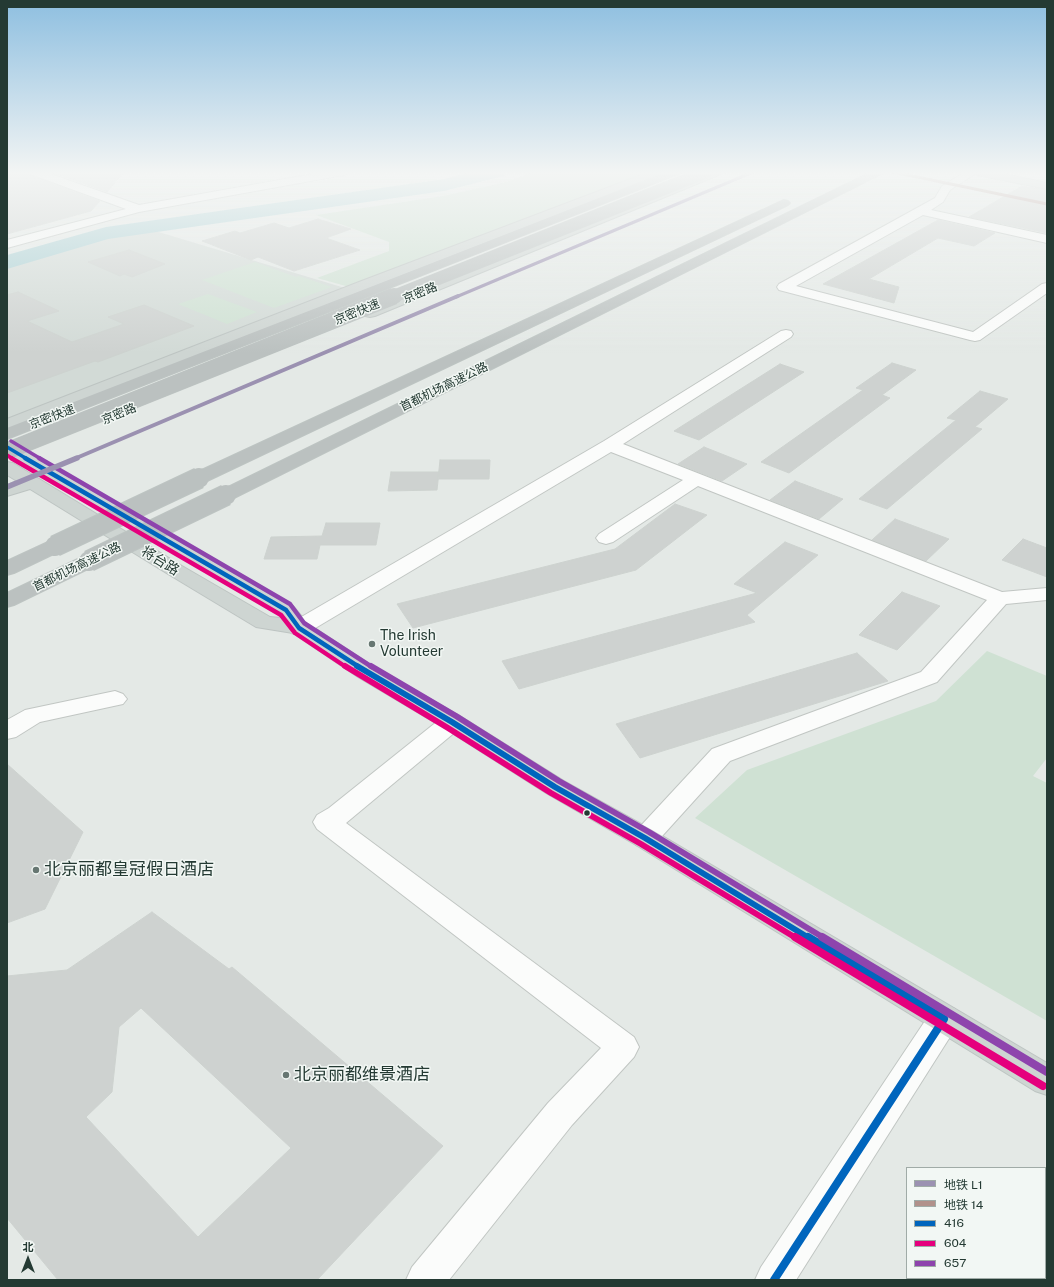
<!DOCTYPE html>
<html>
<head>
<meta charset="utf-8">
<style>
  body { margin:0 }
  #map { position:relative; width:1054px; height:1287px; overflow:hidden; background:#e4e9e6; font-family:"Public Sans","Noto Sans SC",sans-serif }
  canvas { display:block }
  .frame { position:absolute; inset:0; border:8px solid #243a33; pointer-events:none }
  .legend { position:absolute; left:906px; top:1167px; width:140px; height:112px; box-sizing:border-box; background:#f2f7f4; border:1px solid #a0aba7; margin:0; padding:5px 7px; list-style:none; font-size:12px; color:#243a33 }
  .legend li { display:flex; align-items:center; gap:8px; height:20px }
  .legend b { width:20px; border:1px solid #a0aba7 }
  .north { position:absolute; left:8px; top:1239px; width:40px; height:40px; -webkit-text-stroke:3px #f2f7f4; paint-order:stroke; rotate:0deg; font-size:11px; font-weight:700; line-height:16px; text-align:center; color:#243a33 }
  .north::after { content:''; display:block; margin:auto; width:14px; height:18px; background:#243a33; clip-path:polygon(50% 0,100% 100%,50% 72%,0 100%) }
</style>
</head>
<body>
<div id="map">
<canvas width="1054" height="1287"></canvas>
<div class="frame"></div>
<ul class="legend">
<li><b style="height:5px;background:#9b91b1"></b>地铁 L1</li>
<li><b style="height:5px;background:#b1918b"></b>地铁 14</li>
<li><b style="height:5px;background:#0065bd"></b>416</li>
<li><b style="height:5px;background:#e5007d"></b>604</li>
<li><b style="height:5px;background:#8e44ad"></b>657</li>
</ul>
<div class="north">北</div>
</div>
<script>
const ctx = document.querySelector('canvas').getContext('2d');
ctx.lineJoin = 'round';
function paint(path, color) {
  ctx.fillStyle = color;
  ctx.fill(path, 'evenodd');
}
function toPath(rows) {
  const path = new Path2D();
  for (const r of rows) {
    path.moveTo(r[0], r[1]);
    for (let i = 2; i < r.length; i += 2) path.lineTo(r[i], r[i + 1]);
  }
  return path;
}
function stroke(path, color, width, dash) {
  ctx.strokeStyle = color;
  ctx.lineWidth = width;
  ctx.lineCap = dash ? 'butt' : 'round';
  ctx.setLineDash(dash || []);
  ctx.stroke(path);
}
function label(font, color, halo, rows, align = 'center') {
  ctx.font = font + ' "Public Sans","Noto Sans SC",sans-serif';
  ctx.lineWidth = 3;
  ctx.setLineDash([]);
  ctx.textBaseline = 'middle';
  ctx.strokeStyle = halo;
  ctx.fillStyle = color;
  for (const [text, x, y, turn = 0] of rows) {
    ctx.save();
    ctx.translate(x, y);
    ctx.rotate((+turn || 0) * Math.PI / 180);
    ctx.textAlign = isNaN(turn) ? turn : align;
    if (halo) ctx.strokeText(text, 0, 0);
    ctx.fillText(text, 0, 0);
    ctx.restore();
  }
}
const built = toPath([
  [152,230,355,291,7,428,7,267,107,237]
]);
const green = toPath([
  [534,172,653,172,665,175,360,290,317,278,389,251,389,242,316,215,443,196,506,182],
  [255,262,296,277,299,276,332,287,274,308,202,280],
  [208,294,257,312,227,324,178,304],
  [987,651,1047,676,1047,758,1033,776,1047,783,1047,1021,695,818,747,770,936,701]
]);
const river = toPath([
  [472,172,506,172,504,176,444,191,108,239,7,269,7,255,106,227,444,179,472,172]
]);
const building = toPath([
  [7,172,28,172,29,175,100,201,91,211,7,234,7,172],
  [51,172,124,172,107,192,51,172],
  [1022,186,1047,190,1047,233,969,217,1022,186],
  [318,219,351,229,326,238,360,250,294,271,258,257,251,260,202,241,235,231,240,233,274,223,289,228,318,219],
  [938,220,995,233,974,246,938,238,869,279,899,287,894,303,823,284,938,220],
  [129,250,165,264,132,277,124,274,120,276,88,262,129,250],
  [18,292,59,311,27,321,72,342,124,324,108,317,144,305,194,326,98,362,95,361,7,393,7,295,18,292],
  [892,363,916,370,882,395,890,398,789,473,761,462,863,390,856,388,892,363],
  [780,364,804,372,699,440,674,431,780,364],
  [980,391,1008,399,975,427,982,429,887,509,859,499,956,420,947,418,980,391],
  [704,447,747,464,722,481,678,464,704,447],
  [440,460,490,460,489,479,438,479,440,460],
  [391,472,439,472,437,490,388,491,391,472],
  [795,481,843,499,819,519,770,500,795,481],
  [675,504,707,515,636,570,413,628,397,604,615,549,675,504],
  [895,519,949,539,926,561,872,540,895,519],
  [326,523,380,523,376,545,320,545,317,559,264,559,271,537,322,536,326,523],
  [1023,539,1047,548,1047,577,1002,560,1023,539],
  [785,542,818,555,747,615,755,622,519,689,502,661,757,593,734,584,785,542],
  [902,592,940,606,897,650,859,635,902,592],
  [857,653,888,681,640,758,616,724,857,653],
  [7,764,83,832,45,909,7,923,7,764],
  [152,912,229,969,232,967,443,1146,317,1280,58,1280,7,1218,7,976,67,970,152,912],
  [141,1008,291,1148,198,1237,86,1117,112,1092,119,1027,141,1008]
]);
const minor = toPath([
  [29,172,45,172,139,205,324,172,349,172,344,175,139,212,7,248,7,240,126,209,30,174,29,172],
  [965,172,978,172,950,190,943,202,931,210,1047,235,1047,243,923,215,796,286,973,332,1042,284,1047,283,1047,293,980,340,975,341,970,340,779,290,777,287,779,284,935,198,942,186,965,172],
  [786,330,791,331,793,334,791,337,623,444,1002,592,1047,588,1047,600,1006,604,937,682,730,761,654,845,645,848,636,845,632,838,636,831,712,749,921,672,987,600,698,486,613,542,606,544,599,542,596,538,599,534,683,480,611,452,307,633,299,635,291,633,288,628,291,623,604,441,781,331,786,330],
  [115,691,123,694,127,699,123,704,40,722,16,737,7,739,7,720,25,710,115,691],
  [452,714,460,716,464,722,460,728,346,823,634,1037,639,1047,634,1057,572,1125,449,1280,406,1280,412,1267,548,1103,601,1048,317,829,313,822,317,815,329,808,444,716,452,714],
  [944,1005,955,1009,960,1019,955,1029,796,1280,755,1280,761,1267,933,1009,944,1005]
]);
const major = toPath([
  [649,172,665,172,7,430,7,419,359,282,649,172],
  [711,172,726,172,375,316,370,317,365,316,363,313,365,310,711,172],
  [972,172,995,172,1047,183,1047,189,977,175,972,172],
  [7,442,13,443,293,606,307,623,374,667,460,716,564,781,654,831,1047,1063,1047,1095,1035,1091,636,845,546,793,444,728,358,677,293,633,256,627,168,574,30,489,7,496,7,485,17,481,7,475,7,462,13,463,182,566,270,617,281,618,279,614,7,454,7,442]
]);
const highway = toPath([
  [667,172,683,172,7,439,7,428,667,172],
  [871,172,885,172,232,499,226,501,220,499,217,495,220,491,871,172],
  [784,200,788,201,790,203,788,205,205,482,199,483,193,482,190,478,193,474,784,200],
  [55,540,62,542,65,546,62,550,14,573,7,575,7,561,48,542,55,540],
  [89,555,96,557,99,561,96,565,14,605,7,607,7,593,82,557,89,555]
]);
const highwayBridgeFar2 = toPath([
  [392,297,706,172]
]);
const highwayBridgeFar1 = toPath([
  [7,451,394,296]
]);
const highwayBridge = toPath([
  [55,546,199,478],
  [89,561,226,495]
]);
const bus1Far3 = toPath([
  [7,447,27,459]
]);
const bus1Far2 = toPath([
  [25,458,286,610,299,628,359,667]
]);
const bus1Far1 = toPath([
  [357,666,452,722,555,787,645,838,809,938]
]);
const bus1 = toPath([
  [808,937,944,1019],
  [774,1280,944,1019]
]);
const bus2Far3 = toPath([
  [7,455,13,459]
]);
const bus2Far2 = toPath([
  [11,458,281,615,295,633,346,667]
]);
const bus2Far1 = toPath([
  [345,666,448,728,551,793,641,844,796,938]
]);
const bus2 = toPath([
  [795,937,1043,1086]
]);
const bus3Far3 = toPath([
  [11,441,41,459]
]);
const bus3Far2 = toPath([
  [39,458,290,604,304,623,372,667]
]);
const bus3Far1 = toPath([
  [371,666,456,716,559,781,649,832,824,938]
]);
const bus3 = toPath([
  [822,937,1047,1072]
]);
const metro1Far2 = toPath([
  [456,297,753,172]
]);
const metro1Far1 = toPath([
  [74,459,458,296]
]);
const metro1 = toPath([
  [7,487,77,458]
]);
const metro2 = toPath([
  [893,172,1047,204]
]);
const markers = [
  [372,644,4,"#677772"],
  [587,813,3.5,"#243a33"],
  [36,870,4,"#677772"],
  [286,1075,4,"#677772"]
];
const farStreetnames = [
  ["京密路",420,293,-22],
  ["京密快速",357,312,-22],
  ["首都机场高速公路",444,387,-26],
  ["京密路",119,414,-22],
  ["京密快速",52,417,-21],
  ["首都机场高速公路",77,567,-26]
];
const streetNames = [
  ["将台路",160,561,32]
];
const poiNames = [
  ["The Irish",380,636],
  ["Volunteer",380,652]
];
const nearPoinames = [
  ["北京丽都皇冠假日酒店",44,870],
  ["北京丽都维景酒店",294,1075]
];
paint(built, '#d2dad6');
paint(green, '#cfe1d3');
paint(river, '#a8cfd3');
paint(building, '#ced2d0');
stroke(building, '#cdd2cf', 1);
stroke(minor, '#c1c6c3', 2);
stroke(major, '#bdc4c2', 2);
stroke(highway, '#bdc4c2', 2);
paint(minor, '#fbfcfb');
paint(major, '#ced5d2');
paint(highway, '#bbc1c0');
stroke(highwayBridgeFar2, '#bdc4c2', 13, []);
stroke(highwayBridgeFar1, '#bdc4c2', 17, []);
stroke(highwayBridge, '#bdc4c2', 22, []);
stroke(highwayBridgeFar2, '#bbc1c0', 12);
stroke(highwayBridgeFar1, '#bbc1c0', 16);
stroke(highwayBridge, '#bbc1c0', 20);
stroke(bus1Far3, '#0065bd', 3.5);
stroke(bus1Far2, '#0065bd', 4.5);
stroke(bus1Far1, '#0065bd', 6);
stroke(bus1, '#0065bd', 8);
stroke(bus2Far3, '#e5007d', 3.5);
stroke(bus2Far2, '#e5007d', 4.5);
stroke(bus2Far1, '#e5007d', 6);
stroke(bus2, '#e5007d', 8);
stroke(bus3Far3, '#8e44ad', 3.5);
stroke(bus3Far2, '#8e44ad', 4.5);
stroke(bus3Far1, '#8e44ad', 6);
stroke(bus3, '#8e44ad', 8);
stroke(metro1Far2, '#9b91b1', 3);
stroke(metro1Far1, '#9b91b1', 4);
stroke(metro1, '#9b91b1', 5.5);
stroke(metro2, '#b1918b', 3);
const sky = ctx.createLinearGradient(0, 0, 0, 353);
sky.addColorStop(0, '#8ebfe0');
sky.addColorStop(0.49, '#f3f5f4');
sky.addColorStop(1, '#f3f5f400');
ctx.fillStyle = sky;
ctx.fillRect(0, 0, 1054, 353);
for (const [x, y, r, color] of markers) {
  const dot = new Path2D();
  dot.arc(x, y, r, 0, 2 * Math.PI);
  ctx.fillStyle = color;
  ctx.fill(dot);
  stroke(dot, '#f2f7f4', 1.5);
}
label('12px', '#243a33', '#f2f7f4', farStreetnames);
label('14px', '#243a33', '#f2f7f4', streetNames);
label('14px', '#243a33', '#f2f7f4', poiNames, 'left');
label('17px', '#243a33', '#f2f7f4', nearPoinames, 'left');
</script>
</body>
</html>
